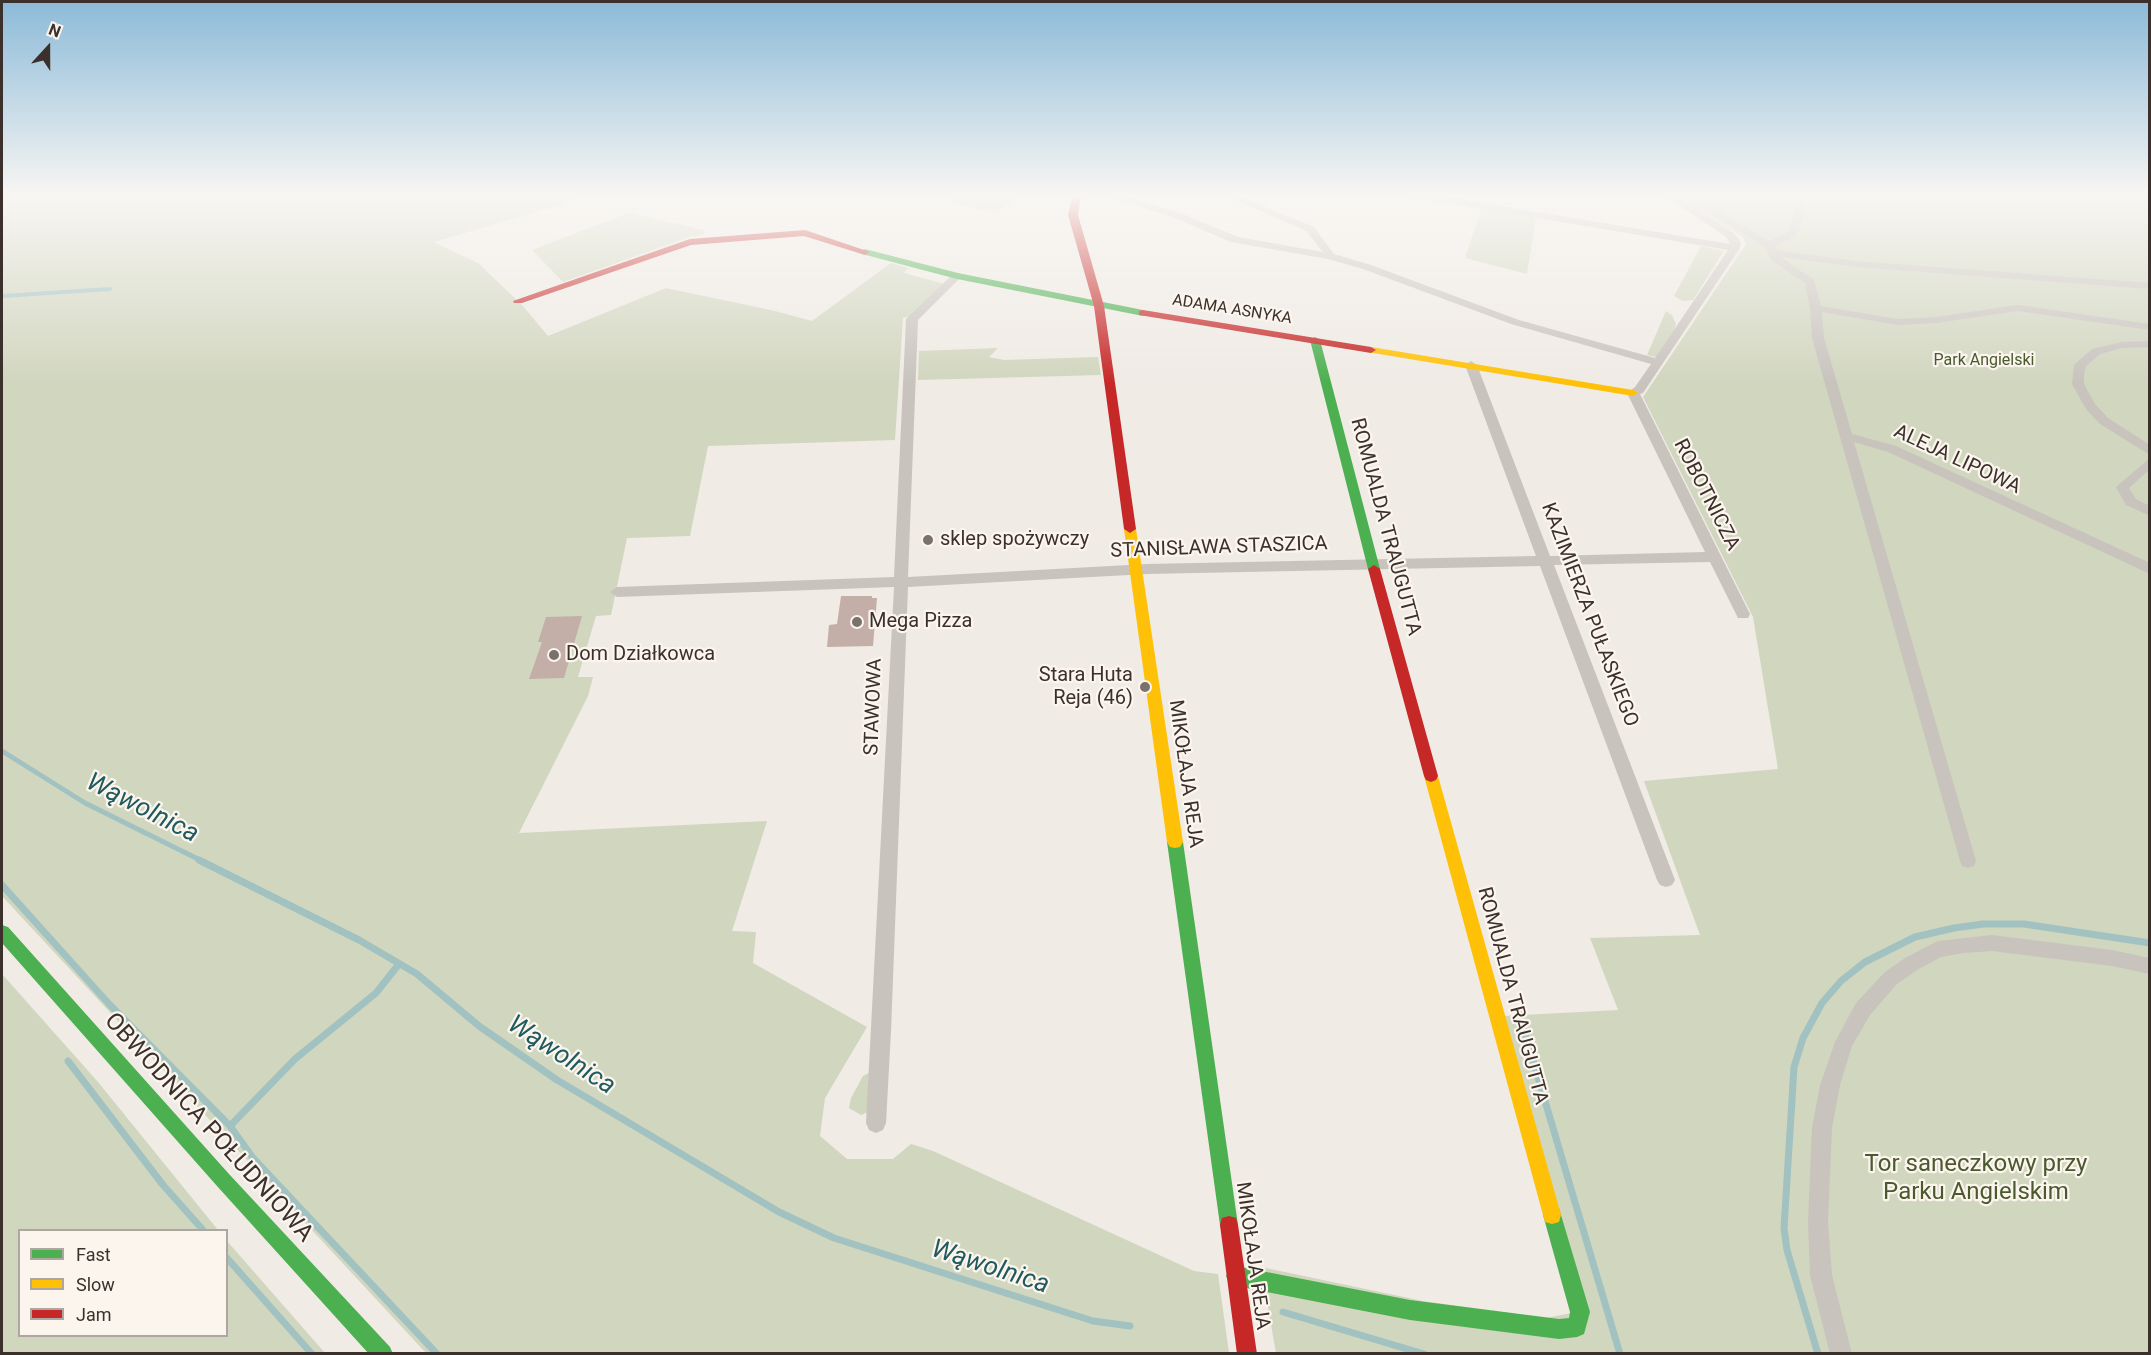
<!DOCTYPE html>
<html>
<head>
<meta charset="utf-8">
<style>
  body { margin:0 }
  #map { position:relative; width:2151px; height:1355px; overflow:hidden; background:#f0ebe5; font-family:Roboto,sans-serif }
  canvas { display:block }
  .frame { position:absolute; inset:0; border:3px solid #3b302b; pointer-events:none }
  .legend { position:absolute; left:18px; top:1229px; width:210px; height:108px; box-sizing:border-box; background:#fbf5ee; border:2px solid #aea6a0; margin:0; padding:8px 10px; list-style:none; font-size:18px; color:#3b302b }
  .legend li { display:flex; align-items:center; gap:12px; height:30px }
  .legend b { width:30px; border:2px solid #aea6a0 }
  .north { position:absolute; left:18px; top:18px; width:60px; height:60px; -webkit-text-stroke:4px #fbf5ee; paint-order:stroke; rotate:21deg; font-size:16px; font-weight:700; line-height:24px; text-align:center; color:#3b302b }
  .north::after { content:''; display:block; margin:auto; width:21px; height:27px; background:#3b302b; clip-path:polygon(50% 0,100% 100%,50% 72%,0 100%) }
</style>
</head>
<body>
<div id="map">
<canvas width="2151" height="1355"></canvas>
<div class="frame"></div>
<ul class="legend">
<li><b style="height:8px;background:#4caf50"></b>Fast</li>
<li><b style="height:8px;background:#ffc107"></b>Slow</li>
<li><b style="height:8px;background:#c62828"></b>Jam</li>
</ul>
<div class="north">N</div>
</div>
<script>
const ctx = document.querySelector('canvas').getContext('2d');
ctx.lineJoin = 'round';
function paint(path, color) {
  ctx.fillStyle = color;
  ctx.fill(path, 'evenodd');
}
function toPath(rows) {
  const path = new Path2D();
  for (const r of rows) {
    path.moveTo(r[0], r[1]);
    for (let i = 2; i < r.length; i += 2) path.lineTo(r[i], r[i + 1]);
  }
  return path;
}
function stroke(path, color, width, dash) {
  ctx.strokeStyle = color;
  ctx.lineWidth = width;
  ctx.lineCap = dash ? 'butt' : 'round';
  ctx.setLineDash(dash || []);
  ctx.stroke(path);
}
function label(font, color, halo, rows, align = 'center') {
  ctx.font = font + ' Roboto,sans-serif';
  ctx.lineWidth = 4.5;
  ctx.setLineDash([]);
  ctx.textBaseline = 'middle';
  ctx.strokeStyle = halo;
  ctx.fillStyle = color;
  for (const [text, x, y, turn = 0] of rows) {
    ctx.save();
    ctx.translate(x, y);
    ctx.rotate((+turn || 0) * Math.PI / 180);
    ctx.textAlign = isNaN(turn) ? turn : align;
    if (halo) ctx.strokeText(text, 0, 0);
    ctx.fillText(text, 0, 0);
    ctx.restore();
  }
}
const green = toPath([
  [2,194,578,195,563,200,564,204,434,242,478,263,523,306,548,336,666,288,775,311,812,321,891,263,908,268,904,273,945,284,912,316,903,318,895,440,708,446,690,536,627,538,611,615,596,616,578,677,593,677,588,696,519,833,767,821,732,931,756,932,753,963,867,1027,825,1098,820,1136,847,1159,893,1159,911,1144,933,1151,1194,1271,1218,1274,1229,1353,426,1353,2,896],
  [954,194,1019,194,997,214,952,202],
  [1678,194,2149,194,2149,1353,1276,1353,1261,1267,1423,1301,1546,1318,1572,1313,1504,1016,1618,1010,1590,938,1700,935,1644,781,1778,769,1753,617,1643,397,1746,244,1744,239,1736,233,1694,207],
  [1482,207,1536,218,1527,274,1465,258],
  [629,213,704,230,703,235,692,236,563,282,532,250],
  [1701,246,1724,251,1693,300,1683,301,1674,296],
  [1666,311,1672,315,1676,324,1674,330,1656,357,1647,355],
  [998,348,989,357,1004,360,1098,357,1101,375,918,380,919,351],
  [2,974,98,1082,218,1230,20,1230,20,1336,226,1336,227,1241,325,1353,2,1353],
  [869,1073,868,1112,861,1115,849,1108,851,1098,863,1076]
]);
const streamFar2 = toPath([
  [2,296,110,289]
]);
const streamFar1 = toPath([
  [2,751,85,803,202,861]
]);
const stream = toPath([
  [199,860,359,940,417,974,479,1026,557,1080,779,1212,834,1238,1093,1321,1130,1326],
  [2,885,109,1004,230,1126,253,1158,437,1354],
  [1518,1010,1620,1354],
  [68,1061,163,1185,203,1230],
  [230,1126,295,1059,376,993,399,964],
  [226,1257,312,1354],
  [1283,1312,1424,1354],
  [1818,1354,1787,1250,1784,1228,1794,1067,1803,1038,1822,1003,1841,981,1865,962,1915,937,1954,928,1983,924,2024,924,2150,943]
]);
const building = toPath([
  [841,596,872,596,872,598,877,598,873,646,827,647,829,625,837,624],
  [582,616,564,678,529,679,542,642,538,642,546,617]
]);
const street = toPath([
  [1103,194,1118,194,1183,214,1238,237,1323,252,1306,231,1221,194,1234,194,1314,227,1334,254,1371,265,1519,320,1655,358,1728,250,1412,197,1407,194,1428,194,1730,244,1726,237,1663,194,1674,194,1734,233,1741,242,1740,248,1643,393,1640,394,1750,614,1748,618,1738,618,1710,562,1554,565,1675,880,1672,885,1666,887,1660,885,1657,880,1540,566,1147,574,908,587,891,1031,886,1123,883,1130,876,1133,869,1130,866,1123,894,587,617,597,610,592,617,587,894,577,906,319,953,274,961,274,962,276,918,320,908,577,1147,564,1536,556,1465,365,1471,361,1477,365,1550,556,1705,552,1627,393,1635,387,1651,364,1511,324,1363,269,1328,259,1231,242,1175,218,1103,194],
  [1791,194,1801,194,1805,210,1799,230,1794,237,1775,246,1777,250,1856,261,2150,283,2150,289,1856,267,1781,257,1814,280,1821,306,1897,319,1936,317,2018,305,2150,324,2150,330,2018,311,1936,323,1897,325,1822,312,1824,338,1852,434,1896,446,2150,563,2150,574,1888,452,1854,442,1976,861,1974,866,1968,868,1962,866,1960,861,1812,338,1810,308,1805,283,1771,260,1765,247,1704,210,1713,208,1769,241,1786,233,1790,228,1795,210,1791,194],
  [2135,194,2146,194,2150,196,2150,204,2135,194],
  [2150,341,2150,347,2122,348,2100,354,2086,366,2084,374,2084,384,2095,404,2108,418,2150,445,2150,455,2100,424,2086,409,2072,384,2074,365,2092,349,2122,342,2150,341],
  [2150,458,2150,469,2129,488,2136,499,2150,506,2150,516,2126,505,2116,487,2150,458],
  [1992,935,2112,950,2150,958,2150,974,2112,966,1992,951,1964,953,1941,957,1917,970,1897,984,1870,1015,1852,1046,1840,1085,1832,1128,1828,1222,1832,1275,1852,1354,1830,1354,1810,1275,1808,1222,1812,1128,1820,1085,1835,1042,1856,1003,1885,972,1905,958,1938,941,1992,935]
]);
const fast = toPath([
  [865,249,958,273,1143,310,1148,313,1143,316,957,279,862,254,862,250,865,249],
  [1315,337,1320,340,1380,569,1374,573,1368,569,1310,340,1315,337],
  [1175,836,1180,837,1183,842,1238,1225,1236,1232,1229,1234,1222,1232,1220,1225,1167,842,1170,837,1175,836],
  [2,925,8,927,229,1174,390,1347,393,1354,369,1354,217,1186,2,943,2,925],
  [1552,1206,1559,1208,1561,1215,1590,1312,1584,1334,1577,1337,1559,1339,1410,1320,1236,1286,1229,1283,1226,1276,1229,1269,1236,1266,1410,1300,1559,1319,1569,1318,1570,1312,1543,1215,1545,1208,1552,1206]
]);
const slow = toPath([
  [1371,347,1633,390,1638,393,1633,396,1367,352,1367,348,1371,347],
  [1130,525,1136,529,1183,842,1180,847,1175,848,1170,847,1167,842,1124,529,1130,525],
  [1431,770,1436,772,1438,776,1561,1215,1559,1222,1552,1224,1545,1222,1543,1215,1424,776,1426,772,1431,770]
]);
const jam = toPath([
  [1073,194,1081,194,1078,215,1104,306,1136,529,1130,533,1124,529,1094,306,1068,215,1073,194],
  [805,230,870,252,865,255,804,236,691,245,522,303,514,303,513,301,690,239,805,230],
  [1143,310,1371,347,1376,350,1371,353,1139,315,1139,311,1143,310],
  [1374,565,1380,569,1438,776,1436,780,1431,782,1426,780,1424,776,1368,569,1374,565],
  [1229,1216,1236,1218,1238,1225,1257,1354,1237,1354,1220,1225,1222,1218,1229,1216]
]);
const markers = [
  [928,540,6,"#7a716c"],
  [857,622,6,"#7a716c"],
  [554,655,6,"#7a716c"],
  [1145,687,6,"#7a716c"]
];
const farStreetnames = [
  ["ADAMA ASNYKA",1232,310,9]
];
const farParknames = [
  ["Park Angielski",1984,361]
];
const streetNames = [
  ["ALEJA LIPOWA",1957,460,25],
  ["ROBOTNICZA",1706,495,63],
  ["ROMUALDA TRAUGUTTA",1385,527,75],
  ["STANISŁAWA STASZICA",1219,548,-2],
  ["KAZIMIERZA PUŁASKIEGO",1589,615,69],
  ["STAWOWA",874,707,-88],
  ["MIKOŁAJA REJA",1185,774,82],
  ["ROMUALDA TRAUGUTTA",1512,996,75],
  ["MIKOŁAJA REJA",1252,1256,82]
];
const poiNames = [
  ["sklep spożywczy",940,540],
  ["Mega Pizza",869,622],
  ["Dom Działkowca",566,655],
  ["Stara Huta",1133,676,"right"],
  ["Reja (46)",1133,699,"right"]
];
const nearStreetnames = [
  ["OBWODNICA POŁUDNIOWA",208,1128,48]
];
const nearParknames = [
  ["Tor saneczkowy przy",1976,1165],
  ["Parku Angielskim",1976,1193]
];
const nearWaternames = [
  ["Wąwolnica",142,809,27],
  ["Wąwolnica",561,1056,33],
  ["Wąwolnica",990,1268,18]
];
paint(green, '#d1d6bf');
stroke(streamFar2, '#a1c2c1', 4);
stroke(streamFar1, '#a1c2c1', 5);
stroke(stream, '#a1c2c1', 7);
paint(building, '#c3afa7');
paint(street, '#c9c3be');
paint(fast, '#4caf50');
paint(slow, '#ffc107');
paint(jam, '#c62828');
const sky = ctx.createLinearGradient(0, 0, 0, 383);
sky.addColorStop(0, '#8bbad8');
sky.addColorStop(0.51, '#f8f6f3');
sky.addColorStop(1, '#f8f6f300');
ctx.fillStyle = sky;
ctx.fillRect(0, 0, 2151, 383);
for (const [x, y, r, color] of markers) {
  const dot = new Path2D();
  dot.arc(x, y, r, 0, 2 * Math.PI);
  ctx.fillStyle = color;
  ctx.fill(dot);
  stroke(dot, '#fbf5ee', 2);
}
label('16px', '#3b302b', '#fbf5ee', farStreetnames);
label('16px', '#4a5a2e', '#fbf5ee', farParknames);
label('20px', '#3b302b', '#fbf5ee', streetNames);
label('20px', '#3b302b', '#fbf5ee', poiNames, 'left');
label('24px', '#3b302b', '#fbf5ee', nearStreetnames);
label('24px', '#4a5a2e', '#fbf5ee', nearParknames);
label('italic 26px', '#1f5a5e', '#fbf5ee', nearWaternames);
</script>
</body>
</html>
